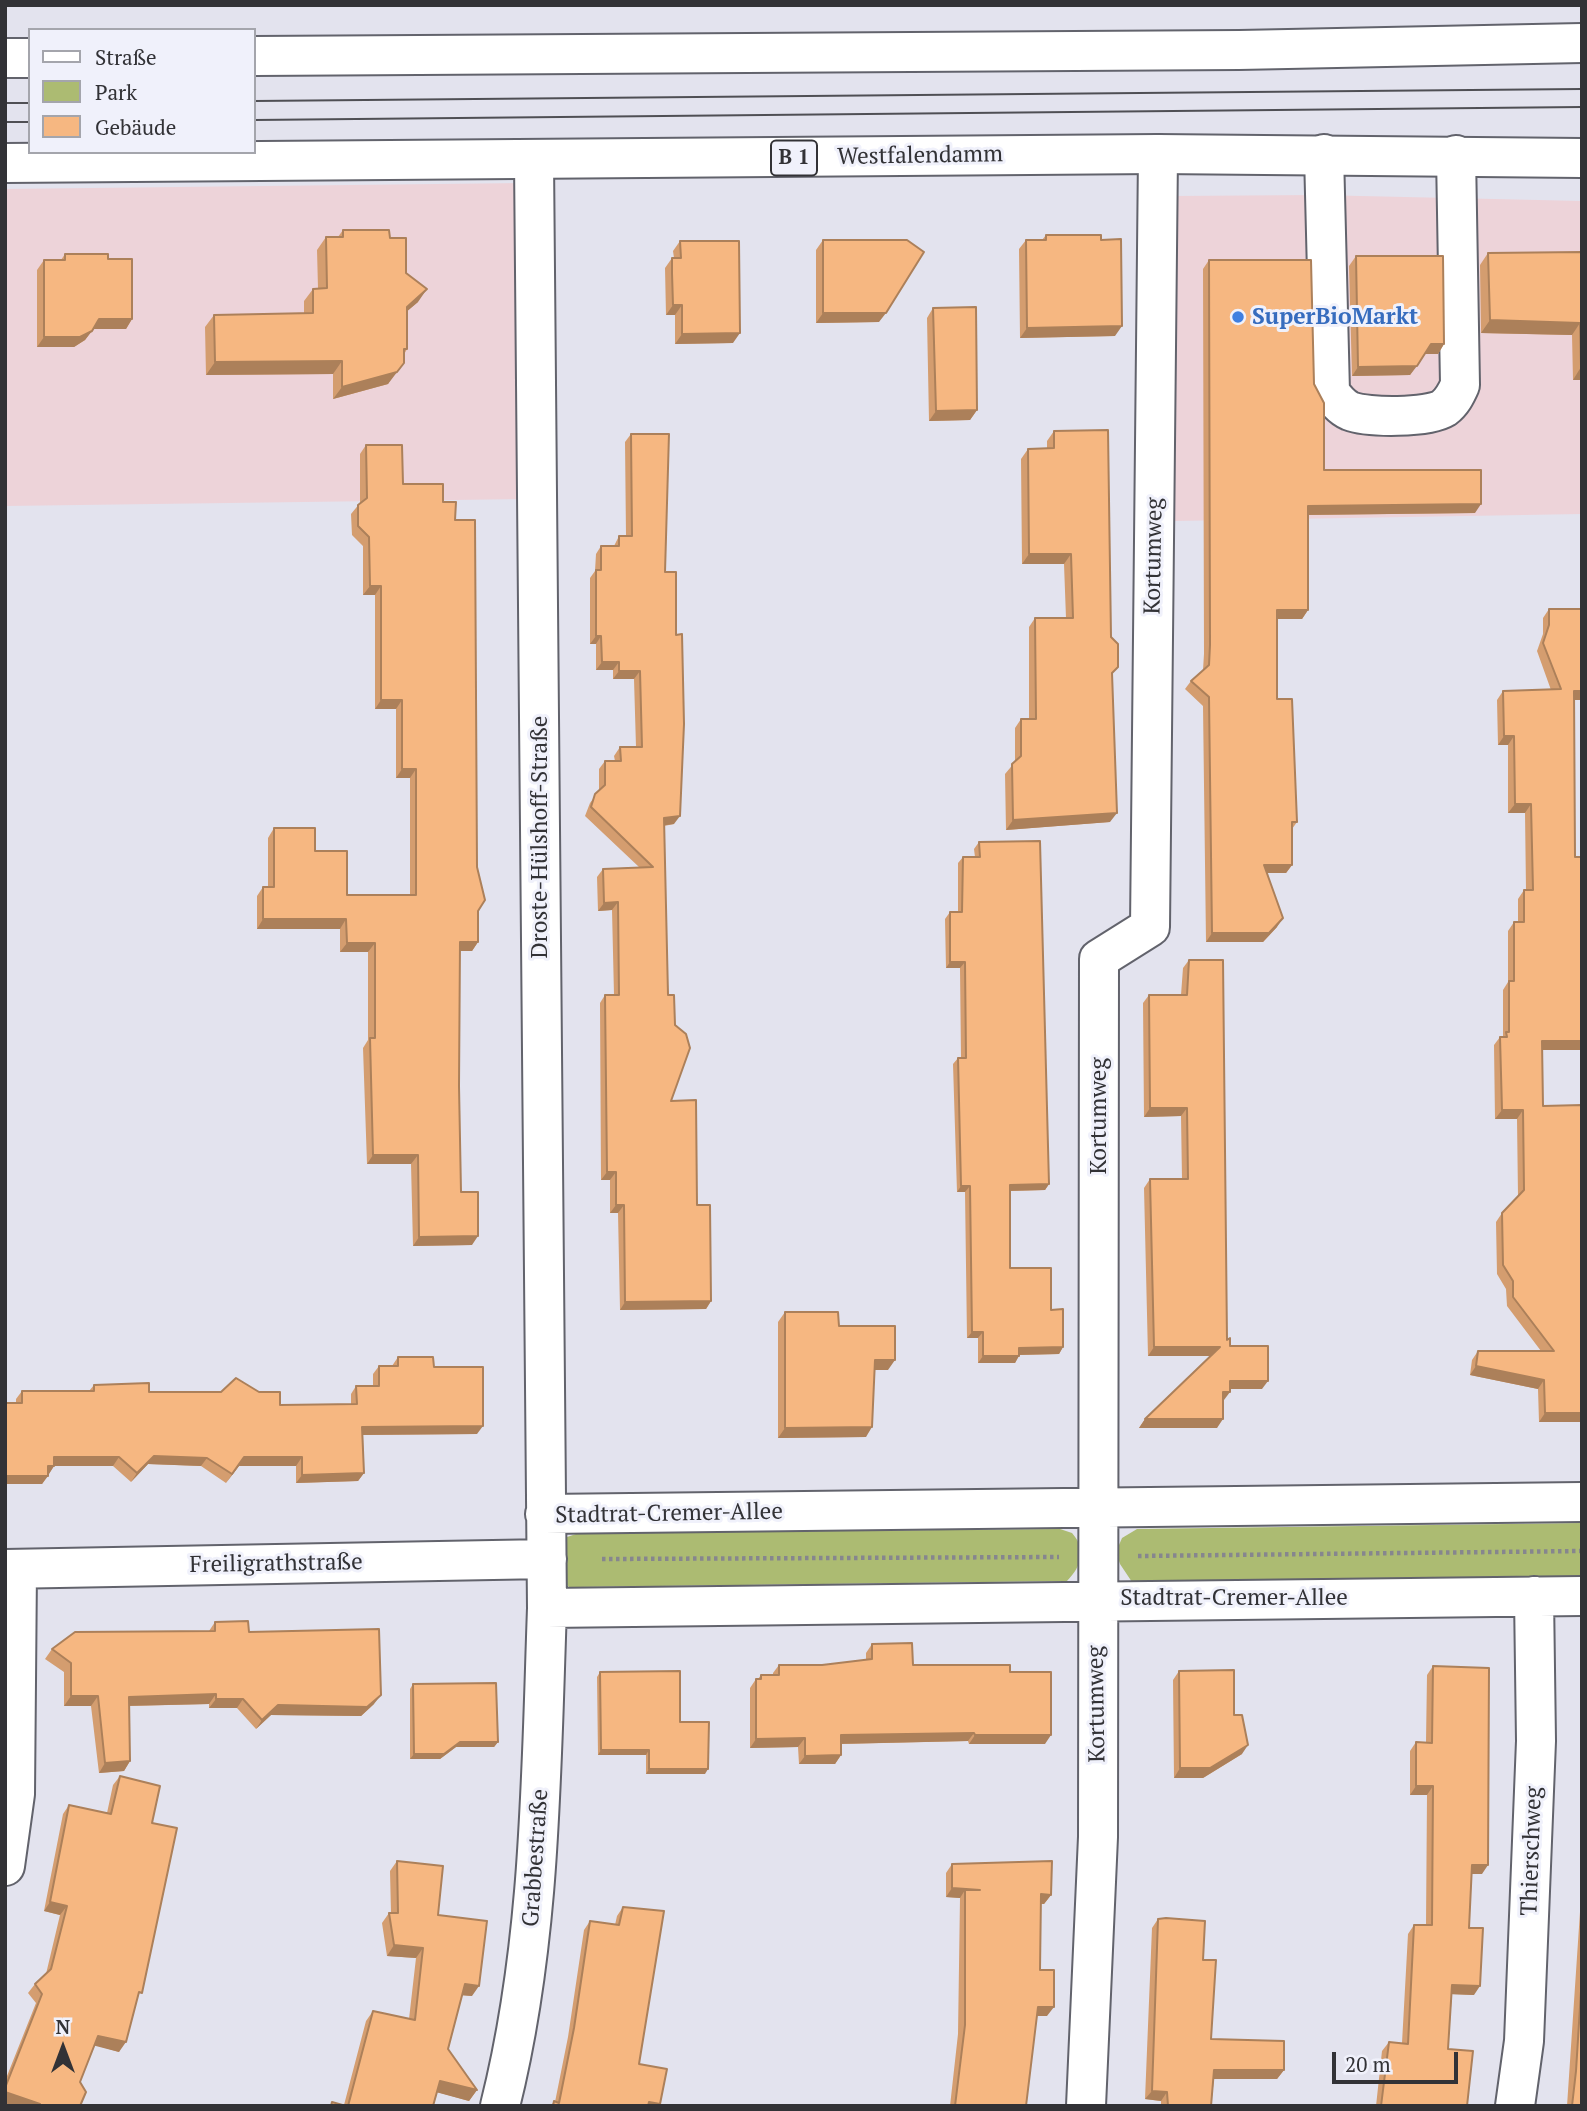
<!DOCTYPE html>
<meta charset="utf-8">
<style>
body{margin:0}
#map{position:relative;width:1587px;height:2111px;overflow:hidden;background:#e3e3ee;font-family:"PT Serif",serif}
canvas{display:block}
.frame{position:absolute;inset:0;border:7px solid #323236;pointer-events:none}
.legend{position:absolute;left:28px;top:28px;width:228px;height:126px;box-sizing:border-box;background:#f0f1fb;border:2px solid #a4a5ac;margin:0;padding:9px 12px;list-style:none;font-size:21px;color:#323236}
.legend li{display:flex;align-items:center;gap:14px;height:35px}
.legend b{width:35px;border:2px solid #a4a5ac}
.north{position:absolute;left:28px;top:2013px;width:70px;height:70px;-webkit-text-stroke:5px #f0f1fb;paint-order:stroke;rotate:0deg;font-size:19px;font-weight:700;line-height:28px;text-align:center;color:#323236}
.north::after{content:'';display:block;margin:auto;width:24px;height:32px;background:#323236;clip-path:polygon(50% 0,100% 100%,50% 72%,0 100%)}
.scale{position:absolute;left:1332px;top:2052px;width:126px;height:32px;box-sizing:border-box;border:4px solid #323236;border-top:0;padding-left:9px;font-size:21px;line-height:24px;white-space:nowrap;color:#323236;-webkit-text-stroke:5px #f0f1fb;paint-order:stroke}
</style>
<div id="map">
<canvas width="1587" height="2111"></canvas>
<div class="frame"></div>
<ul class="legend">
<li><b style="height:9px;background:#fff"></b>Straße</li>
<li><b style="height:19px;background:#acbb72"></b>Park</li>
<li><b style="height:19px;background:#f6b781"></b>Gebäude</li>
</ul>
<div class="north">N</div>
<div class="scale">20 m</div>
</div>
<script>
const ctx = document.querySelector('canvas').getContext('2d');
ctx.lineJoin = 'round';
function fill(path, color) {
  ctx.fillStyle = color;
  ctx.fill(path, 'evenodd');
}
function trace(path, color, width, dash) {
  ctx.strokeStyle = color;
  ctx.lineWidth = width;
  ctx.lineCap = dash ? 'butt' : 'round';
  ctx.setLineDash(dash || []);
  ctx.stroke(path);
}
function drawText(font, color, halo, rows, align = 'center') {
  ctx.font = font + ' "PT Serif",serif';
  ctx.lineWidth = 6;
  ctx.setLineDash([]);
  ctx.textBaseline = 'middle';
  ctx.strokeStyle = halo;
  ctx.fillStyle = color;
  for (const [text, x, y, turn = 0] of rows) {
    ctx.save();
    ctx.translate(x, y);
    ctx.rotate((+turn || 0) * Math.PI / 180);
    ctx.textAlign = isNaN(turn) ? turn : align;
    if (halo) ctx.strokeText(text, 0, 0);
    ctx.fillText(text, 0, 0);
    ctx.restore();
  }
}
fill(new Path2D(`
 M524 183 527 499 5 506V189Z
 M1317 195 1582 201V514L1173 521 1172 196Z`), '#edd3d9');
fill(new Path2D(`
 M1582 1523V1578L1132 1582 1120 1564 1116 1552 1122 1538 1137 1529Z
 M1060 1529 1072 1533C1087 1550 1081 1567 1067 1581L579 1587H569L559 1578 564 1538 579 1533Z`), '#acbb72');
const minor = new Path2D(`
 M254 56 1239 50 1582 43
 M5 58H30
 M1324 154 1330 392C1335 399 1341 407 1350 411 1368 418 1428 418 1444 408 1452 402 1456 394 1460 385L1456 155
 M545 1514 1582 1502
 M5 1569 547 1559
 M547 1608 1582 1596
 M5 1866 15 1794 17 1569
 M500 2106C541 1943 541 1775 547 1608L534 160
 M1086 2106 1098 1837 1099 959 1150 927 1158 154
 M1515 2106 1524 2041 1536 1741 1534 1596`);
const major = new Path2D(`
 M5 163 1158 154 1582 158`);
trace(minor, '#62636c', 42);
trace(major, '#62636c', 42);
trace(new Path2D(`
 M1138 1556 1582 1551
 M602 1559 1059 1557`), '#86868e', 4.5, [3.5, 3.5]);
trace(minor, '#fff', 38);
trace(major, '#fff', 38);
trace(new Path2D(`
 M254 101 1582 89
 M5 103H30
 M254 120 1582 107
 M5 122H30`), '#4f4f54', 2);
fill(new Path2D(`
 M343 230 390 238 406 273 418 302 407 311V349L388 384 333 399V374L206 375 205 327 214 315 304 313V301L313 289 318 288 317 250 326 237H338Z
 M1046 235 1101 240 1115 336 1020 338 1019 249 1026 240H1042Z
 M823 240 879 322 816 323V250Z
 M680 241 733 343 675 344V315H666L665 268 672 258H674L673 251Z
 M1582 252V380H1573L1572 335 1481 333 1480 265 1488 253Z
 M65 254 108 259 132 319 126 329H93L85 340 74 347H37V270L44 260H61Z
 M1356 256 1444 344 1438 354H1424L1410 375 1352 376 1349 266Z
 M1209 260 1314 384 1324 470 1475 513 1308 515V610L1302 619H1277V699L1297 822 1292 829V865L1286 873H1267L1277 927 1263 942H1206L1203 706 1185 689 1191 681 1203 670 1204 654 1203 269Z
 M933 308 977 410 970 420 929 421 927 318Z
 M1054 431 1111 637 1112 675 1110 822 1006 830 1005 774 1015 762V728L1021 719H1029V627L1035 618H1066L1064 564H1022L1021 459 1028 449H1047V441Z
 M631 434 665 572 674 824 664 826 671 1101 697 1205 711 1301 706 1309 620 1310 618 1213H610V1180H601L600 1003 605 995H614L612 910 598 911 597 877 603 869 639 867 585 816 590 803 599 791V769L605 761H615L614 756 620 747H636L634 679H613V670H596V644H590V578L595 571 596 554 601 546H614L619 536H626L625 442Z
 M366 445 403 484 443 502 455 520 477 867 478 911V942L472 951H460L459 1086 461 1192 472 1245 413 1246 411 1164H367L363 1048 368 1040V952H340V929H257V896L263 887H268V838L274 828 315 851 347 895H410V778H396V709H375V595H363V546L352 535 351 514 360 503V454Z
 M1549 609 1582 700H1574L1575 857 1582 1050H1542L1543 1106 1582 1422H1539L1538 1389 1470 1375 1472 1360 1478 1351H1541L1507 1306 1506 1289 1497 1274 1496 1222 1502 1213 1518 1196 1517 1119H1495L1494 1045 1500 1037H1503V990L1508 982V931L1514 922H1518V899L1524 890H1526L1525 813H1508V745H1498L1497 700 1503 691 1551 690 1537 651 1543 634V618Z
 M979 842 1049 1184 1045 1190 1010 1191V1268L1051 1310 1063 1347 1059 1354 1019 1355 1015 1363H978V1338H967L965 1192H957L953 1064 958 1058H961L960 968H946L945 919 950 912H958V863L963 857H975L974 849Z
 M1189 960 1227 1340 1230 1346 1262 1389H1230L1223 1400 1217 1428H1139L1145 1419 1211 1356H1148L1144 1188 1150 1179H1182L1181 1116 1144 1117 1143 1003 1149 995H1181L1183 968Z
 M785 1312 839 1326 888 1370H875L866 1437 778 1438V1322Z
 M398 1357 434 1367 477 1434 363 1435 364 1473 358 1481 296 1483V1466H239L226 1483 201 1466 148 1464 131 1482 113 1466H54L42 1484H5V1403H16V1399L22 1391H89L94 1385 149 1392 280 1405 351 1404V1394L356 1386H373V1374L379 1366H392Z
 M215 1622 249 1632 374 1704 361 1716 271 1715 256 1729 237 1708H209V1704L129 1706 130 1761 124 1771 99 1773 91 1706H64V1672L45 1659 52 1649 209 1631Z
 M872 1644 913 1665 1010 1672 1045 1744H969L968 1741 841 1744V1755L835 1764H799L798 1747 750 1748V1688L756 1679H758L761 1675H773V1673L779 1665H822L866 1660V1653Z
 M1433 1666 1482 1874H1472L1469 1928 1474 1995 1452 1994 1448 2049 1467 2106H1376L1382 2051 1389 2042 1402 2043 1408 1934 1414 1925H1426L1427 1795H1410V1751L1416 1742H1426L1427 1675Z
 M1179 1671 1234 1715 1242 1754 1203 1778H1174L1173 1680Z
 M600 1672 680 1722 705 1774H646V1755H598L597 1677Z
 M413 1684 498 1742 494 1747H456L440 1759H410V1689Z
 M120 1776 152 1823 137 2000 119 2052 95 2045 80 2082V2106H13L5 2103V2081L36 2003 28 1993 35 1984 46 1974 60 1915 44 1911 63 1814 69 1805 107 1813 113 1785Z
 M397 1861 438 1915 472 1996 462 1995 448 2049 477 2090 469 2101 437 2092 433 2106H331L344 2105 366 2021 373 2011 409 2019 416 1958 387 1956 382 1923 389 1913H391L390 1871Z
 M952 1864 1051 1895 1044 1904H1041L1040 1970 1047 2016H1037L1026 2106H950L958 2034 960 1898 946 1897V1873Z
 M623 1907 639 2064 660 2104 658 2106H551L554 2101 555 2102 568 2037 584 1930 590 1921 615 1925 617 1916Z
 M1582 1910V2106H1567L1580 1912Z
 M1158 1919 1203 1960 1211 2039 1284 2070 1277 2079H1214L1211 2106H1161V2101L1145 2099 1152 1928Z`), '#d49d6f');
fill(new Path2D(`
 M427 289 418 302 398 319 407 307Z
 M673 305H682L675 315H666Z
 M823 313H886L879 322 816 323Z
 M99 319H132L126 329H92Z
 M1490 320 1580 323 1572 335 1481 333Z
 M1122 326 1115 336 1020 338 1027 328Z
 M92 331 85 340 74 347H37L44 337Z
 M740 333 733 343 675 344 682 334Z
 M1431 344H1444L1438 354H1424Z
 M342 361 333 374 206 375 215 362Z
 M404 363 388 384 333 399 342 387Z
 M1417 366 1410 375 1352 376 1358 367Z
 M1581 367 1582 380H1573Z
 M977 410 970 420 929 421 936 411Z
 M1481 504 1475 513 1302 515 1308 506Z
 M1029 554H1071L1064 564H1022Z
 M370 586H381L375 595H363Z
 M1277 610H1308L1302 619H1271Z
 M596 636H601L596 644H590Z
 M602 662H619L613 670H596Z
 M619 671H640L634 679H613Z
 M1574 691H1582V700H1568Z
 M381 700H402L396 709H375Z
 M1504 736H1514L1508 745H1498Z
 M402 769H416L410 778H396Z
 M1515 804H1531L1525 813H1508Z
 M1117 813 1110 822 1006 830 1013 820Z
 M680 816 674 824 659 826 664 818Z
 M1264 865H1292L1286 873H1258Z
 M618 902 612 910 598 911 604 903Z
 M1283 918 1277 927 1263 942H1206L1212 933Z
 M263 919H346L340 929H257Z
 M460 942H478L472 951H454Z
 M347 943H375L368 952H340Z
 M950 962H965L960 968H946Z
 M1542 1041H1582V1050H1536Z
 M1150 1108H1187L1181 1116 1144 1117Z
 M1502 1110H1523L1517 1119H1495Z
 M373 1155H418L411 1164H367Z
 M607 1172H616L610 1180H601Z
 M1049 1184 1045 1190 1005 1191 1010 1185Z
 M961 1186H970L965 1192H957Z
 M616 1205H624L618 1213H610Z
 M478 1236 472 1245 413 1246 419 1237Z
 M711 1301 706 1309 620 1310 625 1302Z
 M972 1332H983L978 1338H967Z
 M1063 1347 1059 1354 1015 1355 1019 1348Z
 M1154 1347H1220L1214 1356H1148Z
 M983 1356H1019L1015 1363H978Z
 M875 1360H895L888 1370H868Z
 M1476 1366 1544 1380 1538 1389 1470 1375Z
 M1230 1381H1268L1262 1389H1224Z
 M1223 1392H1230L1224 1400Z
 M1545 1413H1582V1422H1539Z
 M1145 1419H1223L1217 1428H1139Z
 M483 1426 477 1434 357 1435 362 1427Z
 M872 1427 866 1437 778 1438 785 1428Z
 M154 1456 207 1458 201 1466 148 1464 131 1482 137 1473Z
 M54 1457H119L113 1466H49Z
 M244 1457H302L296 1466H239L226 1483Z
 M48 1466H54L49 1474Z
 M364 1473 358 1481 296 1483 302 1475Z
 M5 1476H48L42 1484H5Z
 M216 1694 209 1704 122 1706 129 1697Z
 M381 1695 374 1704 361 1716 271 1715 256 1729 262 1720 278 1705Z
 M71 1696H98L91 1706H64Z
 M216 1699H243L237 1708H209Z
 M974 1733 968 1741 835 1744 841 1735Z
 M975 1735H1051L1045 1744H969Z
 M805 1738 798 1747 750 1748 756 1739Z
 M460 1742H498L494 1747H456L440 1759H410L414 1754Z
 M1248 1745 1242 1754 1203 1778H1174L1180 1768Z
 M601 1750H649L646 1755H598Z
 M841 1755 835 1764H799L805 1756Z
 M130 1761 124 1771 99 1773 105 1763Z
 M649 1769H708L705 1774H646Z
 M1416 1786H1433L1427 1795H1410Z
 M1472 1865H1488L1482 1874H1466Z
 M952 1888 980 1890H965L960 1898 946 1897Z
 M1041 1894 1051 1895 1044 1904 1034 1903Z
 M50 1902 67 1906 60 1915 44 1911Z
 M394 1945 423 1948 416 1958 387 1956Z
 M465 1984 479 1986 472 1996 458 1995Z
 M1452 1985 1480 1986 1474 1995 1446 1994Z
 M1038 2007H1054L1047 2016H1032Z
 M98 2036 126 2042 119 2052 92 2045Z
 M1214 2070H1284L1277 2079H1208Z
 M440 2081 477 2090 469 2101 432 2091Z
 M1152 2091 1167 2092 1161 2101 1145 2099Z
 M5 2092 40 2104 39 2106H13L5 2103Z
 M649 2102 660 2104 658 2106H647Z`), '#ac805a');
const building = new Path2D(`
 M343 230H389L390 238H406V273L427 289 407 307V349H404V363L397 372 342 387V361L215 362 214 315 313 313V289L327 288 326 237H343Z
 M1046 235H1101V240L1121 239 1122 326 1027 328 1026 240H1046Z
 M823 240H907L924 252 886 313H823Z
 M680 241H739L740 333 682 334V305H673L672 273V258H681Z
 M1582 252V367H1581L1580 323 1490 320 1488 253Z
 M65 254H108V259H132V319H99L92 331 80 337H44V260H65Z
 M1356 256H1443L1444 344H1431L1417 366 1358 367Z
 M1209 260H1311L1314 384 1324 403V470H1481V504L1308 506V610H1277V699H1292L1297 822H1292V865H1264L1283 918 1269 933H1212L1209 697 1191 681 1209 665 1210 645Z
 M976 307 977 410 936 411 933 308Z
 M1108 430 1111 637 1118 644V667L1112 673 1117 813 1013 820 1012 764 1021 756V719H1036L1035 618H1073L1071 554H1029L1028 449 1054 448V431Z
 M631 434H669L665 572H676V635L682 634 684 724 680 816 664 818 668 995H674L675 1025 686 1034 690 1048 671 1101 696 1100 697 1205H710L711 1301 625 1302 624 1205H616V1172H607L605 995H619L618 902 604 903 603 869 653 867 591 807 595 794 605 785V761H621L620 747H642L640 671H619V662H602L601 636H596V570H601V546H619V536H632Z
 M366 445H402L403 484H443V502H456L455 520H475L477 867 485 900 478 911V942H460L459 1086 461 1192H478V1236L419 1237 418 1155H373L370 1038H375V943H347L346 919H263V887H274V828H315V851H347V895H416V769H402V700H381V586H370L369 537 358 526V505L367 498Z
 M1549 609H1582V691H1574L1575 857H1582V1041H1542L1543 1106 1582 1105V1413H1545L1544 1380 1476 1366 1478 1351H1554L1513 1297V1281L1503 1265 1502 1213 1524 1190 1523 1110H1502L1500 1037H1507L1506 1032H1509V981H1514V922H1524V890H1533L1531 804H1515L1514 736H1504L1503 691 1561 689 1543 643 1549 625Z
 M1040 841 1049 1184 1010 1185V1268H1051V1310L1063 1309V1347L1019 1348V1356H983V1332H972L970 1186H961L958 1058H966L965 962H950V912H962L963 857H980L979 842Z
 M1189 960H1223L1227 1340 1230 1338V1346H1268V1381H1230V1392H1223V1419H1145L1220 1347H1154L1150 1179H1188L1187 1108H1150L1149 995H1187Z
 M785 1312H838L839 1326H895V1360H875L872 1427 785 1428Z
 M398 1357H433L434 1367H483V1426L362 1427 364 1473 302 1475V1457H244L232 1474 207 1458 154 1456 137 1473 119 1457H54V1466H48V1476H5V1403H22V1391H94V1385L149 1383V1392H221L236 1378 259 1392H280V1405L357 1404 356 1386H379V1366H398Z
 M248 1621 249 1632 379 1629 381 1695 367 1707 278 1705 262 1720 243 1699H216V1694L129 1697 130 1761 105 1763 98 1696H71V1663L52 1649 75 1632 215 1631V1622Z
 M912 1643 913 1665H1010V1672H1051V1735H975L974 1733 841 1735V1755L805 1756V1738L756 1739V1679H761V1675H779V1665H822L872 1659V1644Z
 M1433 1666 1489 1668 1488 1865H1472L1469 1928H1483L1480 1986 1452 1985 1448 2049 1473 2051 1467 2106H1381L1389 2042 1408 2044 1414 1925H1432L1433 1786H1416V1742L1432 1743Z
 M1234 1670V1715H1242L1248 1745 1210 1768H1180L1179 1671Z
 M680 1671V1722H709L708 1769H649V1750H601L600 1672Z
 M496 1683 498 1742H460L444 1754H414L413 1684Z
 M120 1776 160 1786 152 1823 177 1828 142 1993 139 1992 126 2042 98 2036 80 2082 86 2092 80 2106H39L40 2104 5 2092V2088L42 1994 35 1984 51 1969 67 1906 50 1902 69 1805 111 1814Z
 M397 1861 443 1866 438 1915 487 1921 479 1986 465 1984 448 2049 477 2090 440 2081 433 2106H348L373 2011 415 2020 423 1948 394 1945 389 1913H398Z
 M1052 1861 1051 1895 1041 1894 1040 1970H1054V2007H1038L1026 2106H955L965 2025V1890H980L952 1888V1864Z
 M623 1907 664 1911 639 2064 667 2069 660 2104 649 2102 648 2106H553L554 2101 559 2103 574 2028 590 1921 619 1925Z
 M1166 1918 1205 1921 1203 1960H1216L1211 2039 1284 2041V2070H1214L1211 2106H1168L1167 2092 1152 2091 1158 1919Z
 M1582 1975V2106H1572L1576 2071Z
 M332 2102 346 2106H331Z`);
fill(building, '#f6b781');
trace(building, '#ac805a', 2);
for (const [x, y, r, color] of [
 [1238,317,7,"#3f7fe0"]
]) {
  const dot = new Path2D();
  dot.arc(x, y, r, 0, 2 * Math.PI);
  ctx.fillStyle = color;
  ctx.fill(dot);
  trace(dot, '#f0f1fb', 2.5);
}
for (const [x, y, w] of [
 [794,158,46]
]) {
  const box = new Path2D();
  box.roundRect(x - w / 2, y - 17.5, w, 35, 5);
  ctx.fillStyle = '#f0f1fb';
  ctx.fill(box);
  trace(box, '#323236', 2);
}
drawText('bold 21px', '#323236', null, [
 ["B 1",794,158]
]);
drawText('23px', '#323236', '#f0f1fb', [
 ["Westfalendamm",920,156,-1],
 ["Kortumweg",1154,556,-89],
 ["Droste-Hülshoff-Straße",540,837,-90],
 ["Kortumweg",1099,1116,-90],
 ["Stadtrat-Cremer-Allee",669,1514,-1],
 ["Freiligrathstraße",276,1564,-1],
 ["Stadtrat-Cremer-Allee",1234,1598],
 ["Kortumweg",1097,1704,-91],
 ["Thierschweg",1532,1851,-88],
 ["Grabbestraße",536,1858,-86]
]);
drawText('bold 23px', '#366cbe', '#f0f1fb', [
 ["SuperBioMarkt",1252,317]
], 'left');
</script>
